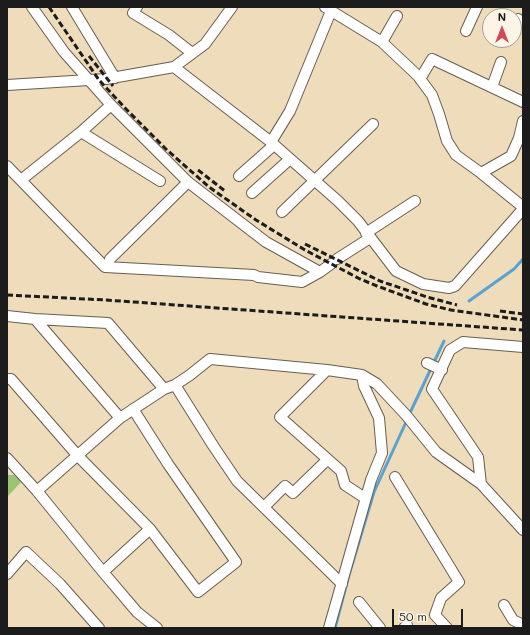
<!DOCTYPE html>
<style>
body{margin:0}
#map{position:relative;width:530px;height:635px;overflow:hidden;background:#efdcba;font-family:Mali,sans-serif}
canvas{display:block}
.frame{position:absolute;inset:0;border:8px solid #1c1c1c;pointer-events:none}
.north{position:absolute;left:482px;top:8px;width:40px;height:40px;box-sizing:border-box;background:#fcf5e5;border:1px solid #a29e95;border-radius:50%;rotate:0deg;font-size:11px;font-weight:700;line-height:16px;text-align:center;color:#1c1c1c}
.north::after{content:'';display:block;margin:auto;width:14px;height:18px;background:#d1495b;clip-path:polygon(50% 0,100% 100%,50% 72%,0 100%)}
.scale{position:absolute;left:392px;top:609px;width:71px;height:18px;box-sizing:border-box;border:2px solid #1c1c1c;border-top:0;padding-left:5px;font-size:12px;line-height:14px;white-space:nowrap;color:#1c1c1c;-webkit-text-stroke:3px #fcf5e5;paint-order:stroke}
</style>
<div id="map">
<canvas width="530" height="635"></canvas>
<div class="frame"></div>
<div class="north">N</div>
<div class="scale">50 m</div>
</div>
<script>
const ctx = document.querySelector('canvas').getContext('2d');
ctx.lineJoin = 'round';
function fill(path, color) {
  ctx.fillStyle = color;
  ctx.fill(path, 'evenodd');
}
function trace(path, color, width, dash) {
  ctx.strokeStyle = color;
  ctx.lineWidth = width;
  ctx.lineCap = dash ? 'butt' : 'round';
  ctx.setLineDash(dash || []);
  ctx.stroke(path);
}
fill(new Path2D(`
 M7 475H14L22 481 7 497Z`), '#99c573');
trace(new Path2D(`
 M469 301 514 269 523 259
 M409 415 444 341
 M335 628 349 575 374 492 407 420`), '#5aa2d0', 3);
const minor = new Path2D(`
 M32 7 64 52 111 105 188 182 266 242 320 272
 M72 7 115 78
 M137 7 133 13 169 35 192 53
 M325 7 382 42 418 76 432 95 439 114 447 141 456 155 481 173 523 207
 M518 19 523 22
 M466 31 477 7
 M382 42 397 16
 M174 67 271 142 338 201 358 221 396 271 423 284 449 288 455 286 523 209
 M420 79 432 59 523 102
 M7 85 106 79 174 67 205 44 232 7
 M492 87 501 62
 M81 132 160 181
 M271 142 290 111 331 11
 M7 166 105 267 254 275 258 277 302 282 320 272 331 264
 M481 173 511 156 519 138 523 121
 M239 176 274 145
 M21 180 81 132 111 105
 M252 193 290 159
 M282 212 373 124
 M366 233 415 201
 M110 259 188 182
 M337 259 370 238
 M7 316 35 319 108 323 164 389
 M35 319 120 418
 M427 363 442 370
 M327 370 280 417 341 471 345 485 365 498
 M362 375 377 384 406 415 436 452 481 484 523 530
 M7 379H11L78 456 150 529 198 592 236 562 168 464 133 409
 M175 385 214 447 237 481 342 584
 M7 458 37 491 120 418 164 389 175 385 190 375 210 359 327 370 362 375 364 386 379 418 382 453 371 480 329 628
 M395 477 459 582 441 598 435 615 447 628
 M481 484 478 457 432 389 450 350 463 342 523 347
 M37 491 103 572 137 612 157 628
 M264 507 285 486 293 493 327 460
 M103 572 150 529
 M7 574 26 552 60 584 99 628
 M359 602 380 628
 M504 605 513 620 523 625
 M404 628 407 625`);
trace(minor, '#665f53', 12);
trace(minor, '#fff', 10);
trace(new Path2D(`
 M49 7 99 80 126 109 167 150 209 187 256 220 305 250 360 279 377 286 426 304 451 310 523 320
 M89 56 113 86
 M198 170 225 191
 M305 244 380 281 427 297 457 305
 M7 295 106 300 523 330
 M500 311 523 314`), '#1c1c1c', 3, [6, 3]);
</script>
